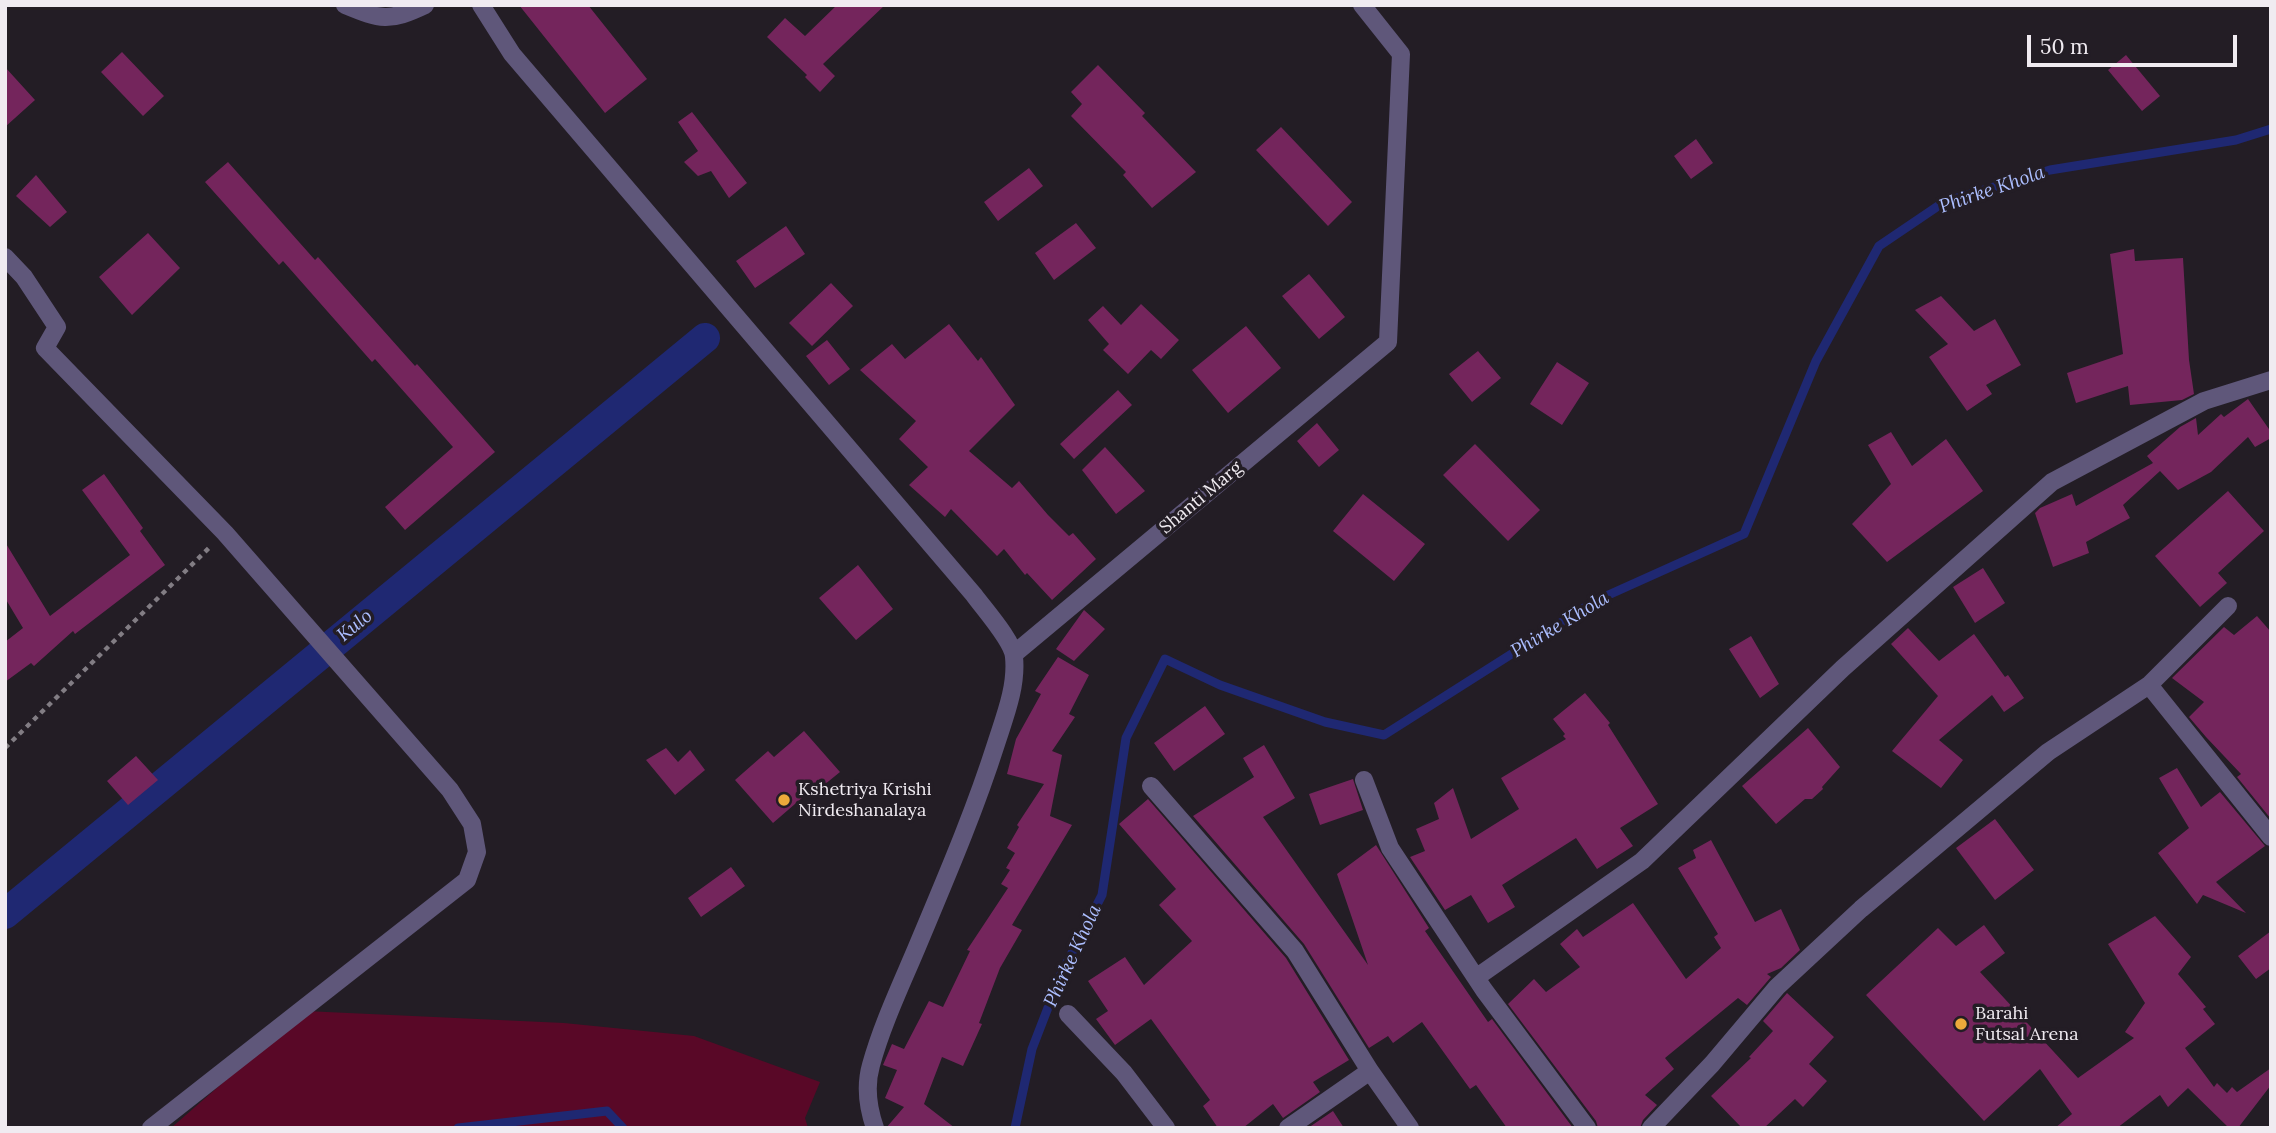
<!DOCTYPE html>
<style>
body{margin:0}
#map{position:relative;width:2276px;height:1133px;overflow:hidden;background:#231d25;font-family:Lora,serif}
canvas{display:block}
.frame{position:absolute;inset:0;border:7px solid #f0ebf1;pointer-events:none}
.scale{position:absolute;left:2027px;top:35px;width:210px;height:32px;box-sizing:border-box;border:4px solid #f0ebf1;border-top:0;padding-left:9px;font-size:21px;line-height:24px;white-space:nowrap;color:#f0ebf1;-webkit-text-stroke:5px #231d25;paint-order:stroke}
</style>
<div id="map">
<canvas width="2276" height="1133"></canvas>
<div class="frame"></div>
<div class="scale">50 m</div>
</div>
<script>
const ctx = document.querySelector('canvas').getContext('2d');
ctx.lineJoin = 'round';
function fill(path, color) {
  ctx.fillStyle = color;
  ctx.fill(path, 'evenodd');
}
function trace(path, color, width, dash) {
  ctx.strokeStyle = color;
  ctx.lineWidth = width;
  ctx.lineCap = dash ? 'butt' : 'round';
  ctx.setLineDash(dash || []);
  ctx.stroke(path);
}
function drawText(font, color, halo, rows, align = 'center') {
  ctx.font = font + ' Lora,serif';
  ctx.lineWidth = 7;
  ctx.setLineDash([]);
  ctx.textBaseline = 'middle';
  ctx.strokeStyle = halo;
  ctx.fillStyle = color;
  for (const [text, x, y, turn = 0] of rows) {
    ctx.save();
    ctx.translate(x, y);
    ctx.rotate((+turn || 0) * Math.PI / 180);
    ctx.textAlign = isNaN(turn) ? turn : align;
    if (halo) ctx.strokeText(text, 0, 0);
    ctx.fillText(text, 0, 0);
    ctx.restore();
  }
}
fill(new Path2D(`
 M305 1011 564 1023 694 1036 820 1082 805 1118 808 1128H171Z`), '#590827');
trace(new Path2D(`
 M458 1128 607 1111 623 1128
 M1015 1128 1032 1049 1061 974 1102 895 1126 738 1165 659 1220 685 1325 722 1384 735 1595 601 1744 534 1816 361 1879 246 1944 202 2050 170 2236 140 2271 129`), '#1f2872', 9);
trace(new Path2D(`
 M5 914 705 338`), '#1f2872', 30);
fill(new Path2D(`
 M519 5H588L647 79 605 113Z
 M837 5H885L823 64 835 76 820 92 805 77 807 75 767 37 785 18 805 36Z
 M122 52 164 96 143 116 101 72Z
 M2126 55 2160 96 2142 111 2108 70Z
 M1098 65 1145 113 1142 116 1196 172 1152 208 1123 175 1126 172 1071 116 1082 104 1071 92Z
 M5 67 35 100 5 127Z
 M692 112 747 183 729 198 711 171 698 176 684 162 698 151 678 122Z
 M1281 127 1352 202 1328 226 1256 150Z
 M1696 139 1713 163 1691 179 1674 156Z
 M228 162 315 260 318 257 415 366 417 364 495 452 405 530 385 507 453 447 375 359 372 362 283 261 279 265 205 182Z
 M1029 168 1043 186 998 221 984 202Z
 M36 175 67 212 50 227 16 196Z
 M1076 223 1096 248 1054 280 1035 253Z
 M786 226 805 254 755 288 736 261Z
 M148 233 180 268 132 315 99 277Z
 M2134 249 2135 261 2183 258 2189 360 2194 394 2182 400 2130 405 2128 386 2076 403 2067 373 2123 354 2110 254Z
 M1309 274 1345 317 1319 339 1282 296Z
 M831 283 853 306 812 346 789 323Z
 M1941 296 1974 331 1995 319 2021 365 1986 385 1992 394 1967 411 1929 357 1948 344 1915 310Z
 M1141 304 1179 340 1161 359 1151 350 1128 374 1103 350 1109 344 1088 320 1103 306 1121 325Z
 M949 324 978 361 981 357 1015 405 969 451 1012 488 1019 481 1048 515 1069 536 1073 533 1096 559 1052 600 1027 573 1025 575 1004 549 997 556 951 509 945 517 909 485 928 467 899 439 916 421 860 370 892 344 905 359Z
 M1246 326 1281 368 1228 413 1192 370Z
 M827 340 850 369 829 385 806 356Z
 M1478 351 1501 378 1472 402 1449 374Z
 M1557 362 1589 383 1562 425 1530 404Z
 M1118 390 1132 405 1074 459 1060 444Z
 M2248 399 2271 432V438L2255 447 2248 437 2211 472 2178 490 2160 471 2123 505 2130 518 2086 542 2089 553 2053 567 2035 513 2040 508 2072 494 2076 506 2153 463 2147 456 2180 427 2196 418 2198 435 2221 414 2224 417Z
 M1317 423 1339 450 1319 467 1297 441Z
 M1891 432 1912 466 1946 439 1983 491 1887 562 1852 524 1891 484 1868 445Z
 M1475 444 1540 510 1508 541 1443 475Z
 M1105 447 1145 491 1116 514 1082 470Z
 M104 474 143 528 140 531 165 565 75 634 73 631 34 666 31 663 5 682V642L23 628 5 598V542L50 616 130 555 82 490Z
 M2228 491 2264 531 2218 573 2227 583 2200 607 2155 556Z
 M1363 494 1425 544 1394 581 1333 531Z
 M858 565 893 609 856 640 819 598Z
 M1983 568 2005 603 1975 623 1953 587Z
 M1084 610 1105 629 1074 661 1056 649Z
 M2257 616 2271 632V819L2237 777 2241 774 2206 737 2189 717 2204 702 2172 678 2224 627 2234 635Z
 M1908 628 1939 661 1974 634 2005 677 2008 675 2024 698 2004 712 1992 695 1939 740 1963 760 1941 788 1892 751 1938 696 1891 644Z
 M1751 636 1779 684 1760 698 1729 649Z
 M1058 657 1089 675 1069 714 1075 717 1052 751 1062 755 1050 816 1072 825 1012 925 1022 930 1000 968 979 1023 982 1024 963 1066 942 1057 924 1104 955 1128H886L904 1107 885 1098 897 1070 883 1065 892 1044 904 1049 929 1001 943 1007 970 951 967 950 1008 888 1001 884 1010 870 1006 868 1015 853 1007 848 1019 827 1017 825 1044 784 1007 774 1016 739 1041 694 1035 691Z
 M1585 693 1610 723 1608 725 1658 804 1620 828 1633 846 1597 869 1576 838 1502 885 1515 907 1488 923 1471 895 1445 910 1410 857 1425 851 1416 829 1439 819 1434 803 1453 788 1471 839 1519 809 1501 778 1566 739 1563 736 1565 734 1553 719Z
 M1205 706 1225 734 1174 771 1154 743Z
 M1808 728 1840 767 1822 787 1823 789 1812 799H1805L1776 824 1742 786Z
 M804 731 840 772 813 794 810 791 773 823 735 780 768 751 774 757Z
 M1264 745 1295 798 1263 817 1368 965 1337 874 1376 845 1429 928 1425 931 1488 1022 1492 1019 1573 1128H1507L1476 1085 1470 1089 1422 1022 1393 1043 1388 1036 1369 1048 1304 944 1193 816 1254 777 1243 758Z
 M666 748 678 762 690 750 705 770 675 795 646 760Z
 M136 756 158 780 128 805 107 781Z
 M2177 768 2201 807 2220 792 2265 846 2216 882 2246 913 2203 895 2197 904 2158 853 2189 828 2159 778Z
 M1353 779 1363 810 1320 825 1309 794Z
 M1148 799 1286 958 1349 1060 1313 1082 1320 1092 1283 1118 1273 1104 1243 1128H1218L1203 1106 1210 1100 1151 1019 1115 1045 1096 1019 1108 1011 1088 981 1125 957 1144 985 1192 941 1159 905 1176 889 1119 824Z
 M1995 819 2034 870 1995 900 1956 848Z
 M1711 840 1755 922 1781 909 1800 950 1781 968 1767 974 1771 977 1747 1005 1738 998 1665 1058 1674 1069 1645 1095 1657 1105 1643 1120 1640 1128H1598L1596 1121 1508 1004 1534 979 1546 992 1580 967 1560 944 1577 929 1583 937 1633 903 1686 979 1721 948 1714 937 1718 934 1678 868 1696 858 1693 850Z
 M731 867 745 886 701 917 688 898Z
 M2155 916 2191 957 2178 974 2206 1007 2203 1009 2215 1024 2185 1048 2214 1087 2217 1083 2227 1093 2232 1087 2237 1092 2271 1068V1085L2238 1128H2229L2188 1088 2168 1107 2160 1095 2117 1128H2055L2072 1114 2040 1069 1984 1121 1866 995 1938 928 1956 946 1984 925 2005 953 1980 972 2078 1078 2134 1038 2125 1032 2145 1003 2108 944Z
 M2271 931V968L2256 979 2238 956Z
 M1787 993 1834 1037 1809 1064 1827 1081 1803 1107 1795 1099 1764 1128H1742L1711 1096 1751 1058 1749 1057 1773 1031 1763 1021Z
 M1333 1111 1344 1128H1308Z`), '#74255c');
trace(new Path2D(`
 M5 748 209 548`), '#827d84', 4.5, [5, 5]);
trace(new Path2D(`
 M345 5C381 20 389 22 425 5
 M481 5 512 54 974 595C984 609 1013 641 1014 657 1017 686 1005 716 996 744 974 813 945 880 917 947 901 985 882 1025 871 1065 865 1086 868 1108 875 1128
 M5 257 24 277 57 327 45 348 225 533 450 790 472 824 477 852 467 880 151 1128
 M1014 654 1388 342 1401 54 1362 5
 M2149 685 2271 837
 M1364 780 1390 848 1484 990 1587 1128
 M1151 786 1295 951 1370 1071 1410 1128
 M1477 977 1642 861 1843 668 2052 482 2204 401 2271 380
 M1068 1014 1124 1073 1166 1128
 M1288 1128 1370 1071
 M1651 1128 1712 1064 1777 987 1861 909 2048 752 2149 685 2228 606`), '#5f577a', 18);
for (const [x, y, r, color] of [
 [784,800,7,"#eca93b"],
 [1961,1024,7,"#eca93b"]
]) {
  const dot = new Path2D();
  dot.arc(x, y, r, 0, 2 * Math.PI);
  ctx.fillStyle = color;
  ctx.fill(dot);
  trace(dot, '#231d25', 2.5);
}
drawText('18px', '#f0ebf1', '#231d25', [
 ["Shanti Marg",1201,498,-40]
]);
drawText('18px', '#f0ebf1', '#231d25', [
 ["Kshetriya Krishi",798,790],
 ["Nirdeshanalaya",798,811],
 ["Barahi",1975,1014],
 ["Futsal Arena",1975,1035]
], 'left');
drawText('italic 19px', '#acbeff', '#231d25', [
 ["Phirke Khola",1992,190,-19],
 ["Phirke Khola",1560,625,-31],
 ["Kulo",355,626,-39],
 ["Phirke Khola",1073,956,-65]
]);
</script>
